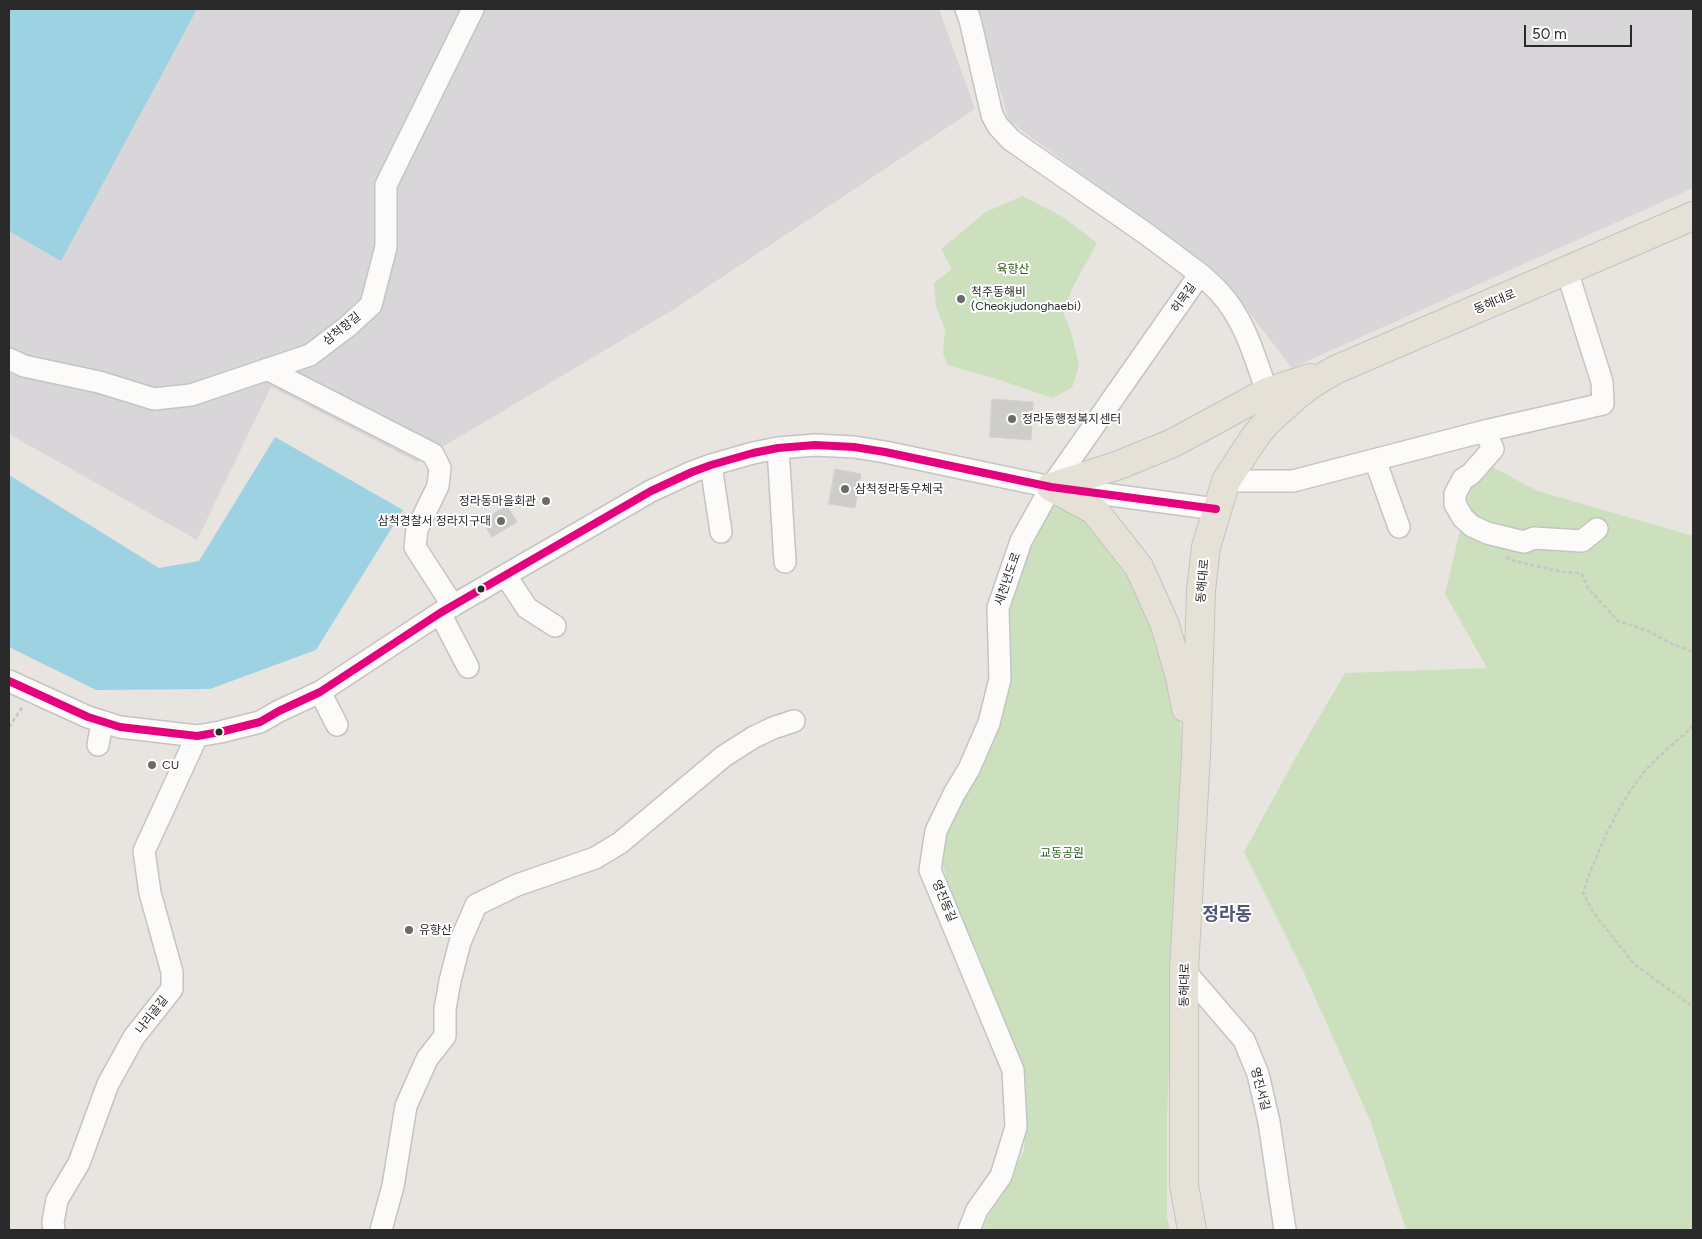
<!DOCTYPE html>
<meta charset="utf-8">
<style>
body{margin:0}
#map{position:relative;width:1702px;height:1239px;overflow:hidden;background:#e8e5e1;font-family:Figtree,sans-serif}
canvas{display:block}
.frame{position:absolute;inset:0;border:10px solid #2a2a2a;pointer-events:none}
.scale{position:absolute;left:1524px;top:25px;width:108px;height:22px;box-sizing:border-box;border:2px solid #2a2a2a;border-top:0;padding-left:6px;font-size:15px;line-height:18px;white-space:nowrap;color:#2a2a2a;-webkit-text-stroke:4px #fff;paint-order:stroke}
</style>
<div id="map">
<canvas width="1702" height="1239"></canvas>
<div class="frame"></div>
<div class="scale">50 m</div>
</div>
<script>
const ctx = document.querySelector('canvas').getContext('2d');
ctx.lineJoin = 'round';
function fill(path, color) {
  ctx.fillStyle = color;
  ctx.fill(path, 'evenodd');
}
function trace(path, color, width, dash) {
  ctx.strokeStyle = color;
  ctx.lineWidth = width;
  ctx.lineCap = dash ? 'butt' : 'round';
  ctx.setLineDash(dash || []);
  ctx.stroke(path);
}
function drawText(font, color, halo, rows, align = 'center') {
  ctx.font = font + ' Figtree,"Noto Sans KR",sans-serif';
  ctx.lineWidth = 4;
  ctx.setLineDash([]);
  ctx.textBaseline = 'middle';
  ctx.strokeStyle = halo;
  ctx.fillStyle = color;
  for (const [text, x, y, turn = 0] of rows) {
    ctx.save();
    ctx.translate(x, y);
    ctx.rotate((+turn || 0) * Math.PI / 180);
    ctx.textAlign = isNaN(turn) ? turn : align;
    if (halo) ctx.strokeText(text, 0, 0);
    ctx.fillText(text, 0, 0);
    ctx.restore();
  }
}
fill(new Path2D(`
 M192 9H939L975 109 671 311 417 462 271 387 197 540 9 434V216Z
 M977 9H1693V188L1292 368 1235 294 1194 257 1009 121Z`), '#d8d6d8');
fill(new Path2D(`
 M1022 196 1063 217 1097 243 1073 287 1063 312 1071 332 1079 365 1072 388 1052 398 994 378 948 365 943 353 945 329 936 307 934 283 952 269 941 249 986 212Z
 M1477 459 1538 491 1693 536V1230H1406L1370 1120 1304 973 1244 852 1301 748 1345 673 1487 668 1445 594Z
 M1048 505 1074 508 1122 559 1160 631 1185 748 1175 899 1167 1119V1217L1170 1230H983L986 1221 1024 1151 1026 1115 1010 1037 951 897 943 864 948 820 1003 719 1010 675 1007 609Z`), '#cce0bd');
fill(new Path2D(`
 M9 9H197L61 261 9 231Z
 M275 437 403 510 316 650 210 689 96 690 9 647V475L159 568 199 561Z`), '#9cd2e2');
const building = new Path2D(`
 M992 399 1033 402 1031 440 990 437Z
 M835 469 861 474 855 508 829 504Z
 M507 506 517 522 492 537 482 521Z`);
fill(building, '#cfcdca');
trace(building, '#d3d1cd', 1);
const minor = new Path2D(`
 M966 9 970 20 992 115 998 126 1011 140 1145 233 1200 274 1051 487 1021 541 998 608 1000 679 989 723 969 769 954 794 936 831 930 870 1013 1070 1016 1127 1001 1176 977 1210 969 1230
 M1200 274C1207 280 1214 286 1220 293 1245 320 1255 358 1267 392
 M9 359 24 366 99 382 154 399 191 395 310 355 347 327 371 305 386 247V185L473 9
 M267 369 433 454 440 468 438 486 417 529 415 547 453 606
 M1485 431 1493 449 1471 474 1463 479 1455 494V504L1463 518 1472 526 1487 533 1524 542 1534 538 1582 541 1597 529
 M778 448 785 562
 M1375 460 1399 527
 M711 465 721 532
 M1226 481H1293L1485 431 1603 404 1602 382 1567 271
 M506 576 527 608 555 626
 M440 613 468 667
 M9 681 88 717 120 727 197 736 220 732 260 722 279 711 320 692 440 613 651 491 692 472 711 465 753 453 778 448 815 445 854 447 885 452 1051 487 1216 509
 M320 692 337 725
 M98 745 102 722
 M1184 970 1244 1040 1258 1074 1269 1122 1285 1230
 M54 1230 53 1222 57 1200 79 1163 108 1084 134 1037 172 989V972L150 893 144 851 197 736
 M381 1230 393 1186 406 1106 427 1059 445 1036V1009L450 981 460 942 476 905 517 885 595 858 620 843 724 756 754 737 773 728 794 721`);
const major = new Path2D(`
 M1051 487 1094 510 1139 567 1165 625 1180 677 1186 708
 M1051 487 1119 465 1173 443 1267 392 1310 378
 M1192 1230 1184 1185V970L1196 755 1201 590 1206 547 1226 481 1254 438 1267 422 1297 395 1313 383 1335 370 1693 216`);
trace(minor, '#c4c4c3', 24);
trace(major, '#c4c3c2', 30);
trace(new Path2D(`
 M1506 557 1510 560 1562 572 1581 573 1588 588 1618 621 1646 630 1672 644 1693 652
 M1693 726C1677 741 1654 759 1641 776 1617 806 1595 856 1583 893L1593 912 1634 964 1693 1007
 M9 727 23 706`), '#c6c6c5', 2.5, [4, 2.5]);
trace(minor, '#fcfbfa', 21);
trace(major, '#e5e1d6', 28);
trace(new Path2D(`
 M9 681 88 717 120 727 197 736 220 732 260 722 279 711 320 692 440 613 651 491 692 472 711 465 753 453 778 448 815 445 854 447 885 452 1051 487 1216 509`), '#e5007d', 8);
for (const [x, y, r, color] of [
 [961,299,5,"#6c6b6a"],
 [1012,419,5,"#6c6b6a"],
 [845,489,5,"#6c6b6a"],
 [546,501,5,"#6c6b6a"],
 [501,521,5,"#6c6b6a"],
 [481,589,4.5,"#2a2a2a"],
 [219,732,4.5,"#2a2a2a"],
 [152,765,5,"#6c6b6a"],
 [409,930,5,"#6c6b6a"]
]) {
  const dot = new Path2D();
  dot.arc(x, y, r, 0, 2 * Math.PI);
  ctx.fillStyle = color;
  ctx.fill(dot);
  trace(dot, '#fff', 2);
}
drawText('12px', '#306121', '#fff', [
 ["육향산",1013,269],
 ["교동공원",1062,853]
]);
drawText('12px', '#2a2a2a', '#fff', [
 ["척주동해비",971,292],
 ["(Cheokjudonghaebi)",971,306],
 ["정라동행정복지센터",1022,419],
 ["삼척정라동우체국",855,489],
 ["정라동마을회관",536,501,"right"],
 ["삼척경찰서 정라지구대",491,521,"right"],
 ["CU",162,765],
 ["유향산",419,930]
], 'left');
drawText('12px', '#2a2a2a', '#fff', [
 ["허목길",1184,298,-55],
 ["동해대로",1495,302,-23],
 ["삼척항길",342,329,-39],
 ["새천년도로",1008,579,-71],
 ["동해대로",1203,581,-85],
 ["영진동길",944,901,67],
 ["동해대로",1185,985,-89],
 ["나리골길",152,1015,-52],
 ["영진서길",1260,1089,75]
]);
drawText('bold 18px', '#4f5777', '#fff', [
 ["정라동",1227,915]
]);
</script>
